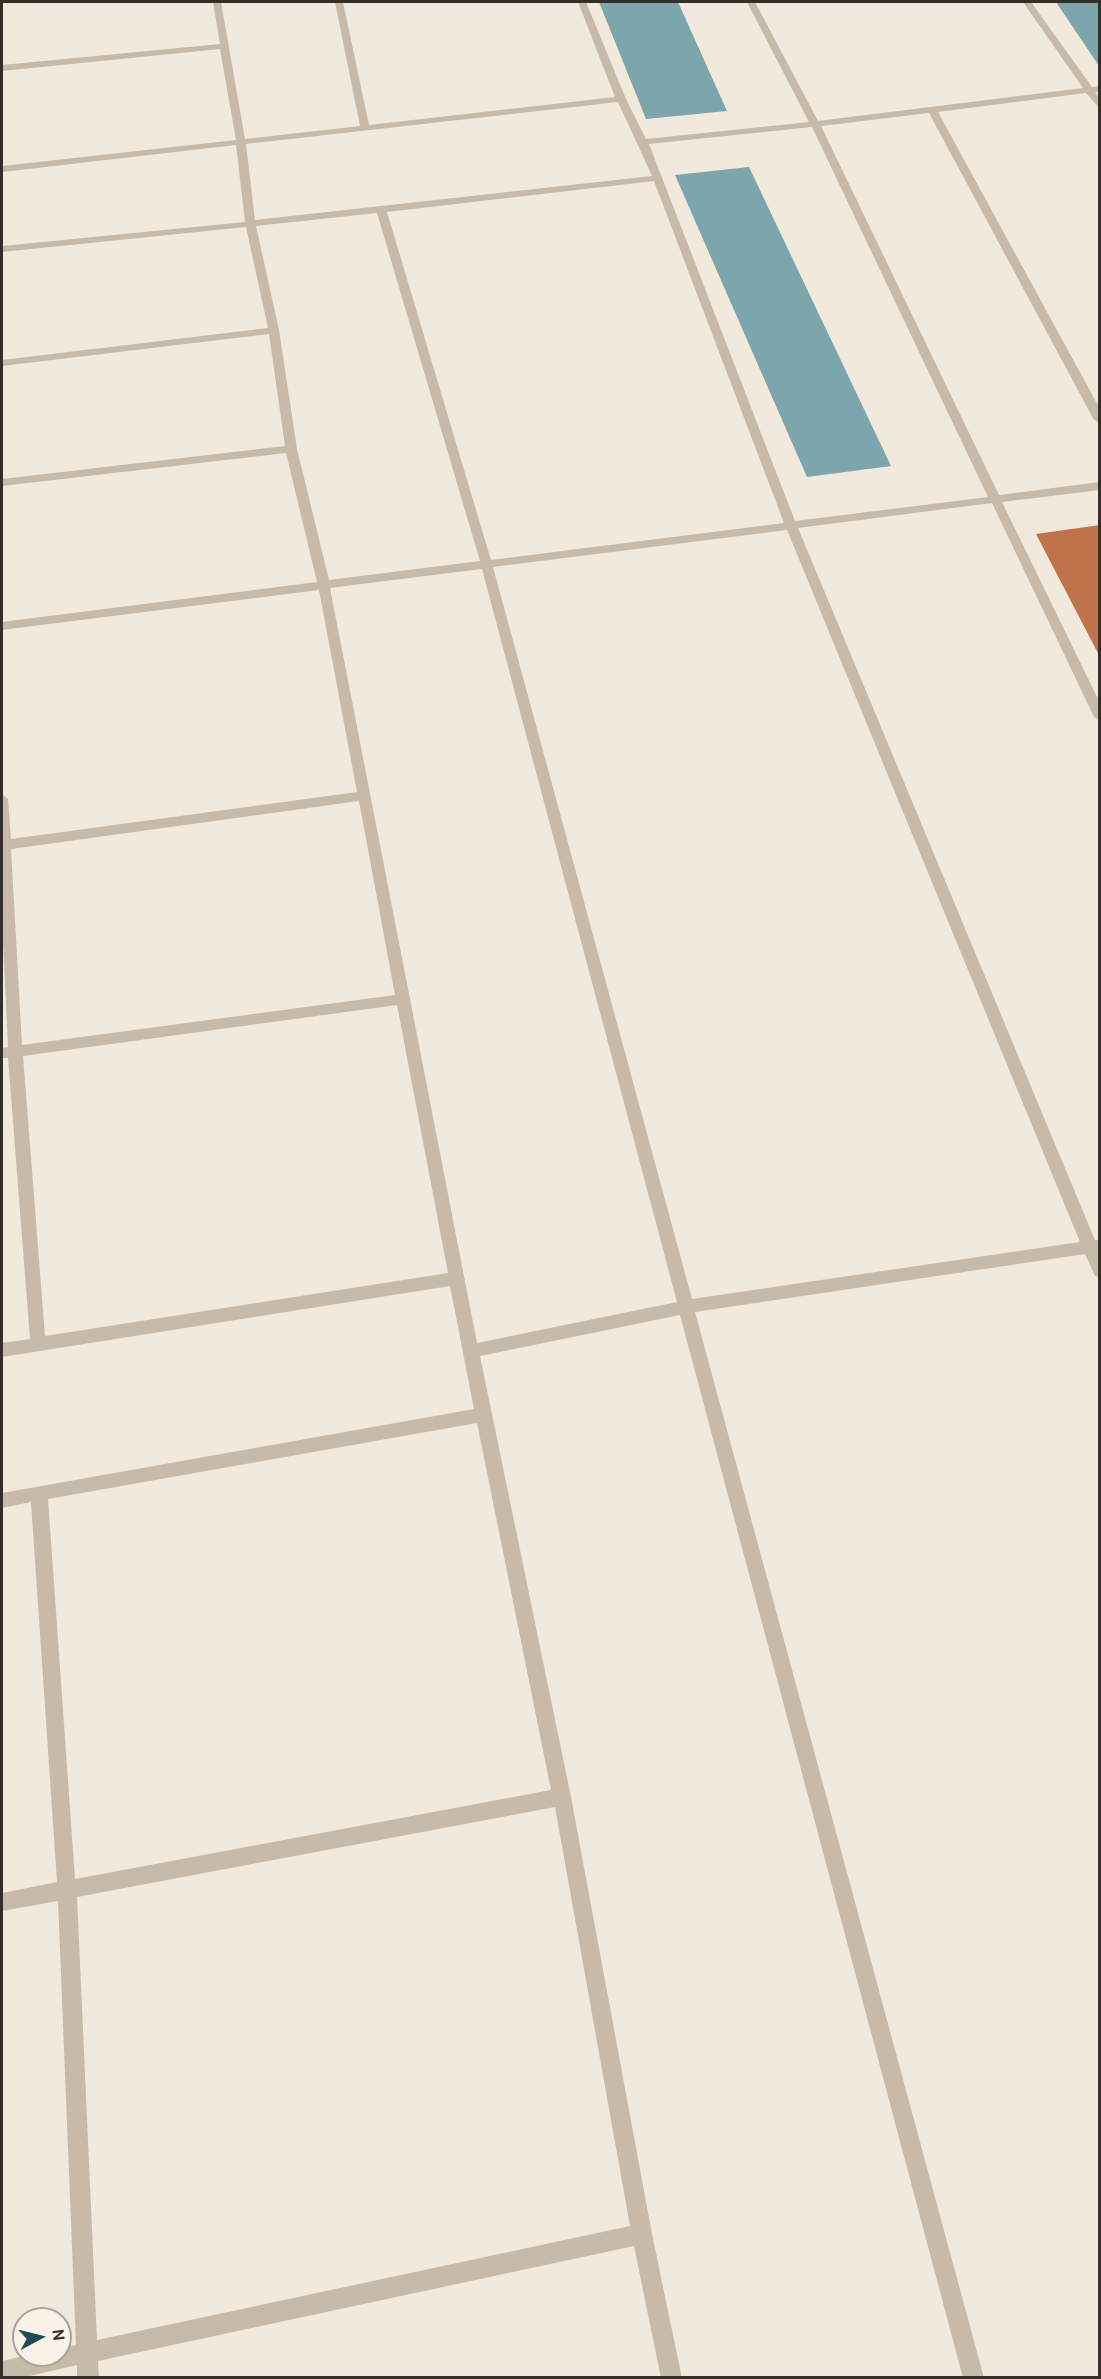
<!DOCTYPE html>
<style>
body{margin:0}
#map{position:relative;width:1101px;height:2379px;overflow:hidden;background:#f1e9dc;font-family:Cabin,sans-serif}
canvas{display:block}
.frame{position:absolute;inset:0;border:3px solid #352e28;pointer-events:none}
.north{position:absolute;left:12px;top:2307px;width:60px;height:60px;box-sizing:border-box;background:#f9f2e8;border:2px solid #aba49b;border-radius:50%;rotate:83deg;font-size:16px;font-weight:700;line-height:24px;text-align:center;color:#352e28}
.north::after{content:'';display:block;margin:auto;width:21px;height:27px;background:#1f4c55;clip-path:polygon(50% 0,100% 100%,50% 72%,0 100%)}
</style>
<div id="map">
<canvas width="1101" height="2379"></canvas>
<div class="frame"></div>
<div class="north">N</div>
</div>
<script>
const ctx = document.querySelector('canvas').getContext('2d');
ctx.lineJoin = 'round';
function fill(path, color) {
  ctx.fillStyle = color;
  ctx.fill(path, 'evenodd');
}
fill(new Path2D(`
 M599 2H678L727 111 646 119Z
 M1056 2H1099V66Z
 M749 167 891 466 807 477 675 175Z`), '#7ca6ac');
fill(new Path2D(`
 M1100 525V657L1036 534Z`), '#c0724a');
fill(new Path2D(`
 M213 2H221L245 139 360 126 335 2H343L369 125 615 97 578 2H586L626 99 646 139 809 122 747 2H755L818 121 1083 88 1023 2H1031L1092 87 1100 86V92H1095L1100 99V109L1086 93 938 112 1100 409V423L1094 420 929 113 821 126 999 495 1100 482V490L1002 502 1100 703V721L1094 717 992 503 798 528 1095 1240H1100V1277L1095 1276 1085 1254 695 1312 984 2378H963L680 1315 480 1356 571 1797 652 2234 682 2378H661L634 2246 98 2361 99 2378H77V2365L21 2378H2V2361L28 2355H60V2348L76 2345 58 1901 2 1911V1893L57 1882 31 1502 2 1508V1493L474 1409 450 1286 2 1357V1343L30 1339 8 1058H2V1048L8 1047 2 921V794L8 799 11 839 357 792 319 590 2 630V622L317 582 286 453 2 486V479L285 446 269 334 2 366V360L268 328 246 227 2 252V246L245 222 236 145 2 172V166L236 140 220 49 2 71V65L220 44ZM618 102 652 176 255 220 246 144ZM812 127 988 497 795 521 649 144ZM654 181 784 523 491 560 387 212ZM377 213 480 561 329 580 297 449 279 330 256 226ZM787 530 1080 1242 692 1299 493 567ZM482 569 677 1302 477 1343 330 588ZM359 801 395 995 22 1045 11 849ZM397 1005 448 1273 45 1336 23 1056ZM477 1423 551 1790 75 1879 48 1499ZM555 1807 630 2226 97 2340 77 1897Z`), '#c8baa8');
</script>
